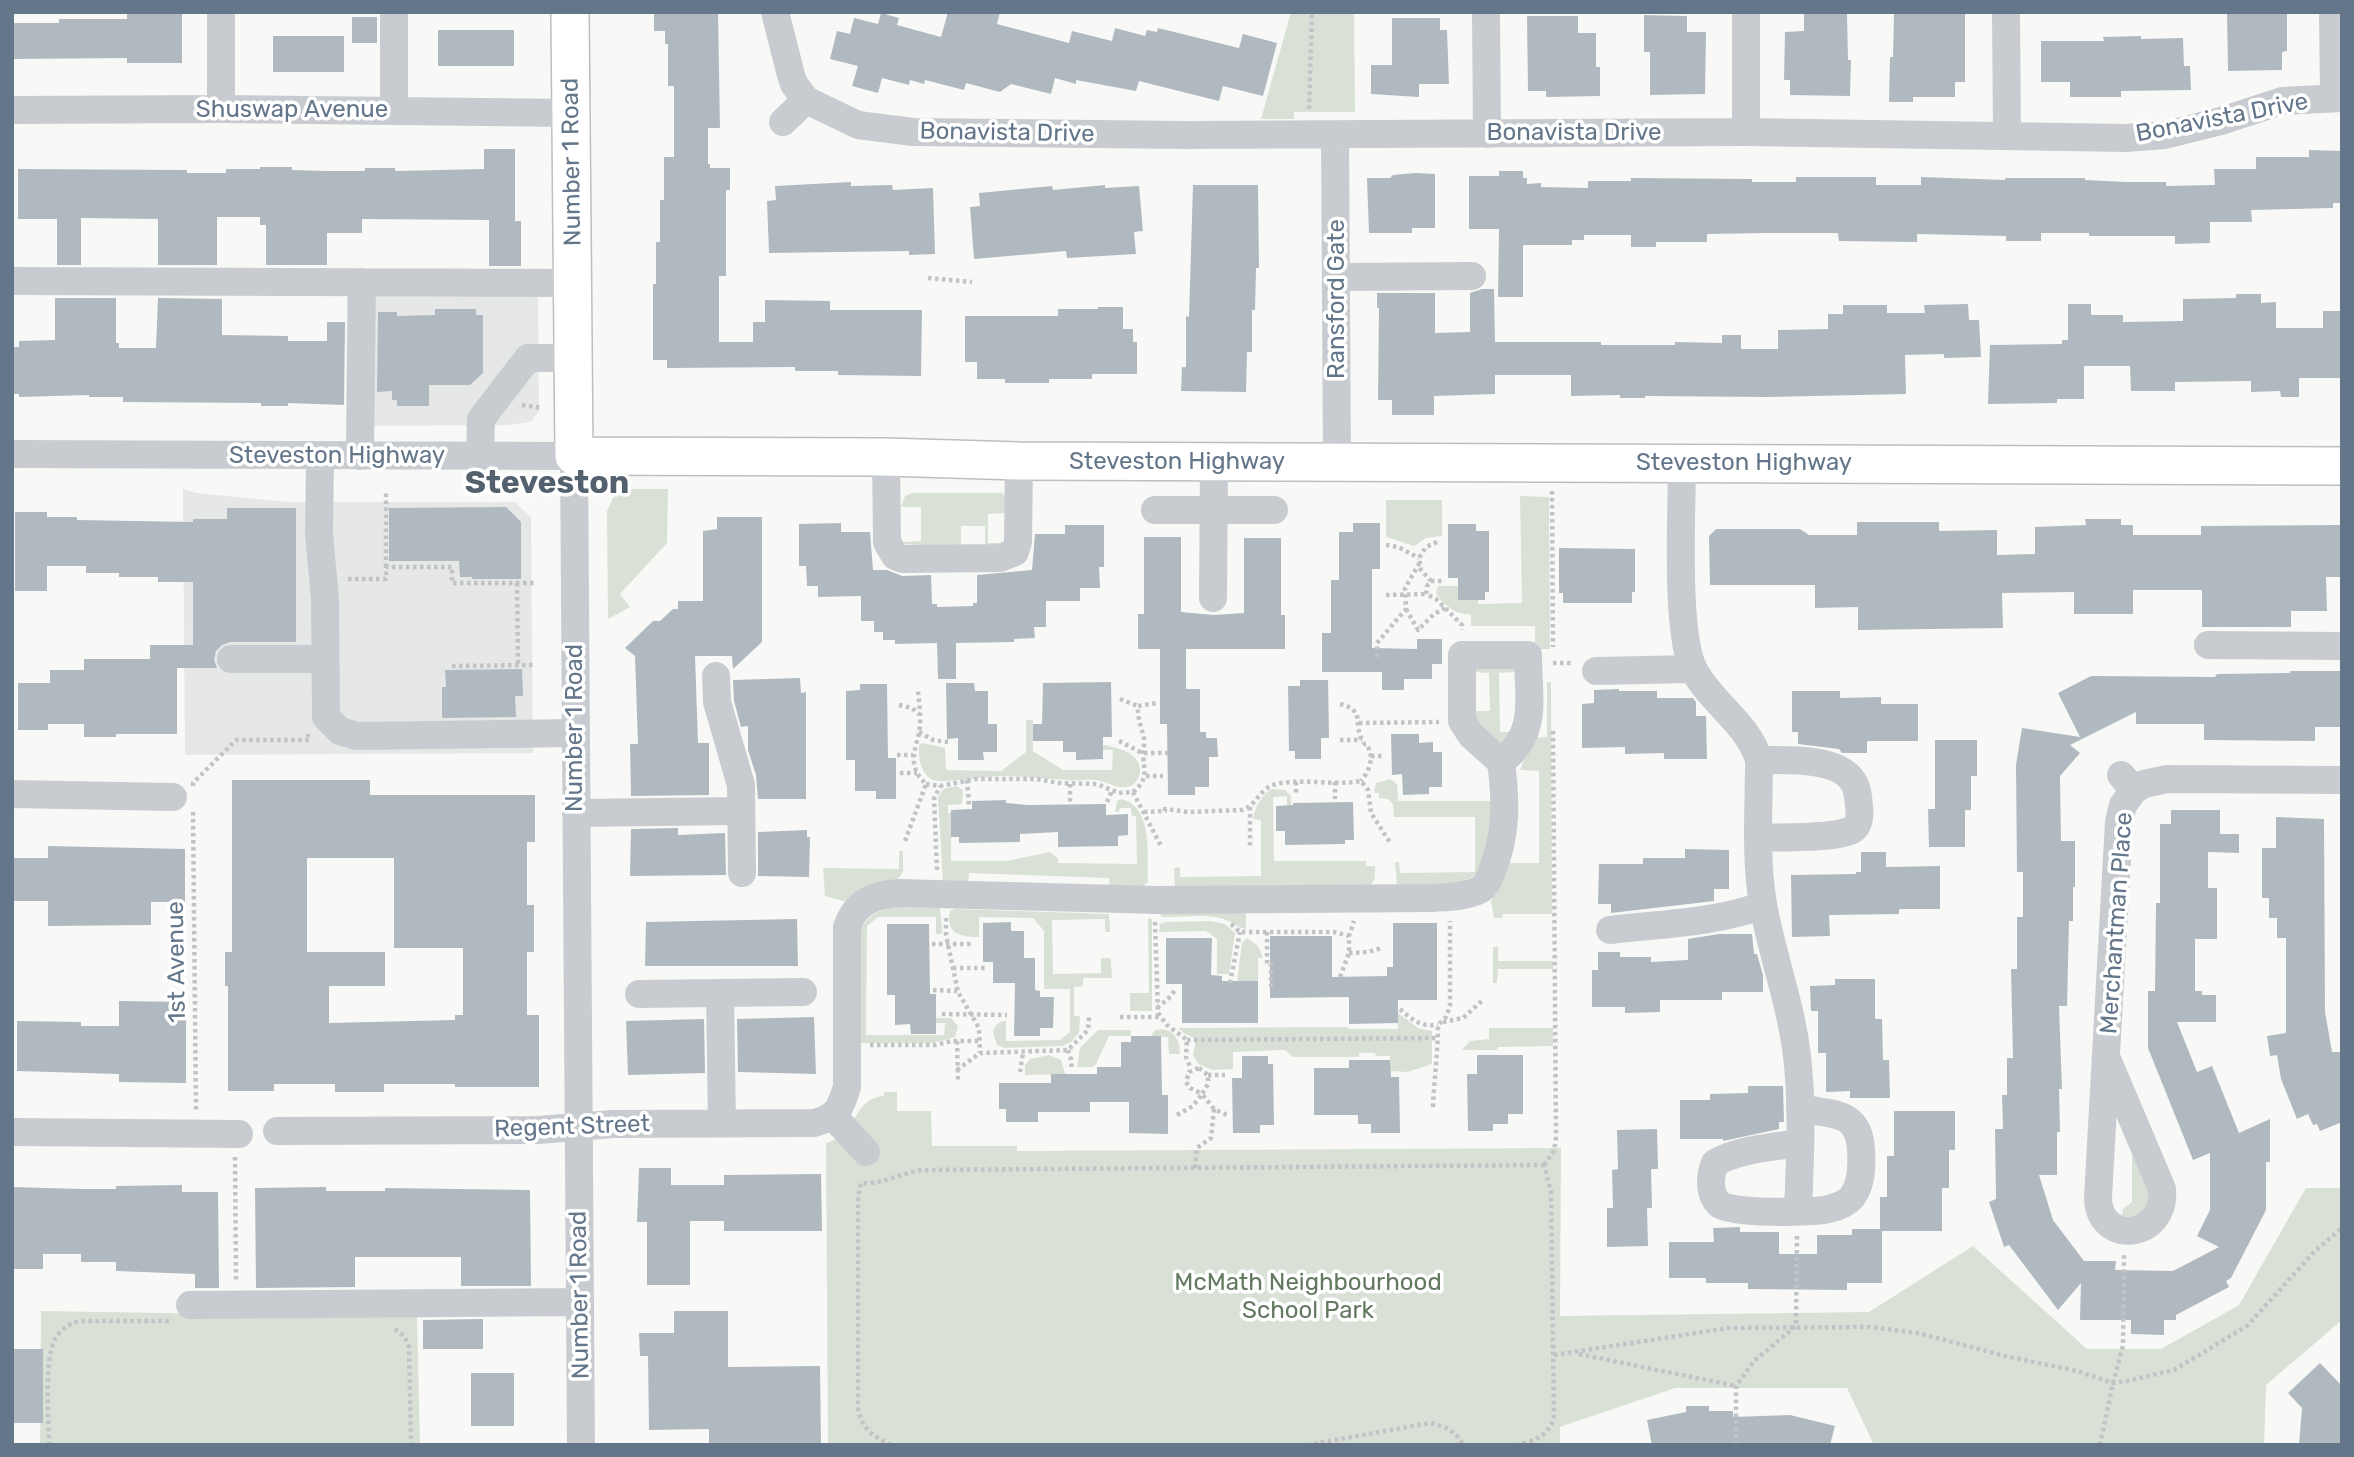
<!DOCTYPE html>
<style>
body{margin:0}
#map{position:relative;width:2354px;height:1457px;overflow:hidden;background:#f8f9f6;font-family:Rubik,sans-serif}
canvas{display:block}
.frame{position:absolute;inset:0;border:14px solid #64768a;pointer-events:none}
</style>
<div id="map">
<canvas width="2354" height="1457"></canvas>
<div class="frame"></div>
</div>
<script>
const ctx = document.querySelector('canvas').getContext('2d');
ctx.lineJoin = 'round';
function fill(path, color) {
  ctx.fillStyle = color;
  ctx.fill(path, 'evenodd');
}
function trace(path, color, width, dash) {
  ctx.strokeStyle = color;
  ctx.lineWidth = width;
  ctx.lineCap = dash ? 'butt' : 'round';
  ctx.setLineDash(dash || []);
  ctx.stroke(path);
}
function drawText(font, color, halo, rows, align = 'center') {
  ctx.font = font + ' Rubik,sans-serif';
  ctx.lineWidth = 7;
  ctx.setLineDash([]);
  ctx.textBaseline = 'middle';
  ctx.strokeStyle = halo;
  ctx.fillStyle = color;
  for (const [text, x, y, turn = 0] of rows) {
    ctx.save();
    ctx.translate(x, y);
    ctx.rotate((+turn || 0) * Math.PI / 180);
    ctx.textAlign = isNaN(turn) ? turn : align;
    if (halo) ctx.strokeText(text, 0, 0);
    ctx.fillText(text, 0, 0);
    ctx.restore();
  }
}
fill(new Path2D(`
 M538 290 539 411 531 422 509 425 346 426 347 291Z
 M183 489 196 493 288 502H515L531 517 533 753 185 755Z`), '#e6e8e7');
fill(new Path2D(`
 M1291 12H1354L1355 112H1294V119H1261Z
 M628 489H668L667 543 620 594 630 607 608 619 607 511 615 494Z
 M912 493H1002L1007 498 1008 513 988 514V543H1002L985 547V526H961V548L904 544 901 542 921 541V507H901L905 496Z
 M1520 496 1549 497 1550 649H1538L1537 643H1535V626H1471V614C1457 616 1443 605 1436 593L1438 586H1458L1478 600V604L1522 603Z
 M1386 500H1442V536L1426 538 1414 546 1386 537Z
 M1514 663 1515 672 1499 673 1500 732H1512L1508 742 1499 743 1477 726 1475 711H1490L1489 673 1473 672 1471 665Z
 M1547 682H1551L1552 914H1503L1502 918H1494L1491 901 1508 863H1539V771L1520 770 1533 738 1547 737Z
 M1026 720H1033V751L1063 770H1112L1113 750H1103V745H1106C1119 749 1137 752 1140 768 1141 777 1136 786 1126 787 1116 789 1106 781 1096 780 1087 779 1078 781 1069 780 1046 779 1023 776 1000 776 985 776 940 785 931 779 920 772 918 757 919 745L923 743 945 748 946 770 1001 771 1026 752Z
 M1390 779 1397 784 1398 801H1494C1491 820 1491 842 1485 860 1475 893 1423 884 1397 885L1395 862H1399L1400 873 1475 872V817H1394L1393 804 1388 799 1379 798V793H1374L1376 783Z
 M956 786 963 790 962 804 948 805V813H951V861H1007L1050 852 1058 859V863L1137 864 1136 816H1132L1131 808H1120L1119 812H1115L1117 801 1122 799C1154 808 1147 857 1148 882L1139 890 1110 889 1109 878 969 873 968 885 943 881 938 798 943 789Z
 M1272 789 1285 790 1291 796V805H1287V796L1273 797 1274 861H1366V866H1375V878L1370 886 1175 889 1174 868 1180 867V877L1261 876V820L1253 819C1254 809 1262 794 1272 789Z
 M899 851H903V872L898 879 847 902 825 896 823 868 899 869Z
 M897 907 940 908 942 931V934H936V917H878L867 926 866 1035H944L945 1023H936V1018H951L958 1026 955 1037 933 1043H861V929C869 914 881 908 897 907Z
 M955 909 1109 914 1110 932H1105V919L1052 920 1053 974 1101 973V958H1110L1111 961 1112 978H1083V986L1074 987V1016H1080L1079 1033 1071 1042 1062 1046 1005 1048 997 1045 993 1032C995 1025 999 1021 1006 1021V1041L1060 1040 1070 1032V989H1044V931L1033 918 979 917V937C961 937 945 934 950 911Z
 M1246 911V929C1237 928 1230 920 1220 918 1202 914 1181 917 1162 917L1159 913Z
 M1148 918 1152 919V1011H1130V993H1149Z
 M1211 921 1225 924 1235 933 1229 974H1217V939L1206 931 1159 932 1160 924 1165 922Z
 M1247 938 1258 946 1263 958H1258V981H1237L1242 943Z
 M1493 947H1498V961H1553V969H1498L1497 983H1493Z
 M1398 1013 1418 1028 1432 1031V1064L1407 1072 1390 1071V1056H1376L1375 1053H1359V1057H1293L1285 1050 1233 1052V1069L1212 1070 1198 1064 1193 1055 1196 1039 1185 1034 1178 1028 1348 1027 1349 1029H1398Z
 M1489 1028H1553V1046L1498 1047 1497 1050H1462L1470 1041 1489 1039Z
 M1098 1030H1131V1036H1109L1096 1064 1093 1067H1077L1080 1048Z
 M1155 1030C1173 1027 1180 1038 1180 1054H1169L1168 1037H1150Z
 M1049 1055 1061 1060 1065 1074 1025 1075V1065L1030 1059Z
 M884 1092H897V1111H931L932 1146H1017V1151L1561 1148 1560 1316 1869 1312 1973 1246 2087 1349H2161L2239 1305 2306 1188H2342V1320L2266 1385 2264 1445H1874L1847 1388H1675L1560 1427V1445H828L826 1143C859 1134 852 1098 884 1096Z
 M2132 1153 2151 1198 2139 1217 2122 1216 2123 1209 2132 1202Z
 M41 1311 417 1317 420 1444 545 1445H40Z`), '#d9e1d6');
fill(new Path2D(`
 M127 12H182V63H127V58L12 59V23H59V19H127Z
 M654 12H718L720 128H708V164H710V168H730V190H726V276H719V342H753V322H765V300L830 301V310H922L921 376 838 375V371H795V367L667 368V360H653V284H656V242H660V200H664V157H674V86H668V44H665V31H654Z
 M948 12H1000L997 24 1069 43 1072 31 1112 41 1115 28 1145 36 1147 30 1157 32 1158 28 1239 48 1243 34 1277 43 1263 96 1223 86 1219 101 1139 81 1136 91 1076 80V84L1055 78 1051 94 1011 84 1000 92 966 83 964 90 925 80 924 84 910 80 909 85 882 78 878 93 852 86 858 66 830 59 837 31 850 34 854 18 878 24 881 13 899 18 897 25 941 37Z
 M1894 12 1965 13V82H1955V97H1913V102H1889L1890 57H1893Z
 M2227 12H2287V51L2282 52V70L2228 71Z
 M1804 14H1847L1848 60H1851L1850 96 1790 95V80H1784L1785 32 1804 31Z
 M1644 15 1687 16V32H1706L1705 94 1650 95V52H1644Z
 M1527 16H1578V33H1596V67H1600V96L1546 97V91H1528Z
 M352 17H377V43H352Z
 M1392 18H1440V30H1447L1449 84H1419V97L1371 94V65H1392Z
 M438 30H514V66H438Z
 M273 36H344V72H273Z
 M2141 36V39L2183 38 2184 66H2190L2191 90 2121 91V97H2070V82H2041V41H2104L2103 37Z
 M484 149H515V221H521V266H489V220L362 219V233H327V265H266V225H260V217H217V265H158V219L81 218V265H57V219H18V169L187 170V173H226V169H260V167H292V170L327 171H365V168H395V171L484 169Z
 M2309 150 2342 151V203H2333V208L2251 210 2252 222H2210V243L2175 244V236H2089V233H2041V241H2006V236L1917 234V242L1839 241 1838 233H1766L1707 234V242H1656V247H1631V235H1584V240H1572V245H1523V297H1498L1499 229H1469V176H1499V171H1523V178H1527V184L1541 183V187L1588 188V181H1631V178L1752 179V182H1796V177H1876V185H1921V177L2005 180V178H2085V180L2126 182H2166V186L2215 185 2214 169H2256V157H2309Z
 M1415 173 1435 174V228H1412V233H1369L1367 178H1390L1393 175Z
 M851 182V186L892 185 893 190 933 188 935 254 909 255V251L769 253 767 201 776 200 775 186Z
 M1105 185V188L1139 186 1143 231 1134 232 1136 254 1067 258 1066 251 974 259 970 207 980 206 979 193 1052 186 1053 190Z
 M1193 185H1258L1259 268H1256L1255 310H1252V352H1247L1246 392 1181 391 1182 367H1186V316L1189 317Z
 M1482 289H1494L1495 342H1601V345H1675V342L1722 343V335H1741V349H1778V330L1828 329V314H1843V305H1887V313H1925L1924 305 1968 304 1969 320H1979L1981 357 1944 358V354L1905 355 1906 394 1768 397 1645 396V398H1620V395L1571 396V375H1495V394L1434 396V415H1392V400H1378L1379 308H1377V293H1435V333L1470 332V293Z
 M2236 294H2261V303L2276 302V328H2323V311H2342V378H2299V397H2281L2280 391 2251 392V381L2175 382V391H2131L2130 366H2084V399H2057V403L1988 404 1990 345 2062 344V340H2068V304H2091V315H2123V322L2183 321V299L2236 298Z
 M55 298H116V343H119V348H156L158 298 222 299V335L288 336V341H327V322H345L344 405 288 403V406H261V403L123 402V397H89V395L19 397V394H12V347H19V341L55 340Z
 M1098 307H1123V329H1133V342H1137V374H1092V379H1049V383H1005V379H977V362H965V316H1058V309H1098Z
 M435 309H476V315H483V373L470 385H429V406H397V400H392V391L377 392 378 312H397V316L435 315Z
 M506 507 521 522V579H472V577H460L459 561H389V508Z
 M227 508H296V642H230L222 645 216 651 214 660 217 668H177V734H116V737H84V724H48V730H18V683H50V670H84V659H150V645H193V582H158V577H119V573H86V566H47V591H15V512H47V517H77V520L193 522V519H227Z
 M717 517H762V642L733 669 732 656H695L698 743H709V795L631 796 630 744H638L635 656 625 648 653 621H660L673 609H678V601H703V531L717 529Z
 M2085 519H2121V525H2133V535H2201V526L2342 525V577H2326L2327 611H2291V627H2202V590H2133V614H2074V592L2002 593 2003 628 1858 630V607L1815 608V585H1710L1709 536 1716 529H1800L1809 535H1857V522H1939V531L1997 530V555L2035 554V527L2086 525Z
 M841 523V532H870L873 570H887L902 576 931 575 932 604H937V607L973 606V603H977V575L1032 570 1035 534H1065V525H1104V567H1099L1100 588H1080V601H1046V627H1034L1035 638 1014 639V642L956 643V679H938L937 643 895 644V640H883V632H874V621H861V596L818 597V586H807L806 566H799V524Z
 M1353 523H1380V569H1372V648L1417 649V639H1442V664H1432V679H1404V690H1382V672H1322V633H1331V580H1339V532H1353Z
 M1448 524H1476V531H1489V592H1485V600H1458V578H1448Z
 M1144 537H1181V612L1214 615 1244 613V538H1281V615H1285V649H1186V689H1200V732H1206V738H1217L1218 757H1209V787H1195V795H1168L1167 724H1160V649H1138V614H1144Z
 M1559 548 1635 549V592H1632V603H1563V593H1559Z
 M522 669 523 696H515L516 717 442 718V687H446L445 670Z
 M2290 671H2342V727H2315V741L2204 740V724H2136V712L2070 745 2080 753 2060 776 2061 841H2075V887H2073V921H2069L2067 1006H2059L2062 1089H2059L2060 1132H2057V1175H2039L2053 1220 2084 1261H2116L2115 1270 2173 1271 2219 1247 2197 1236 2210 1210V1153L2193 1160 2148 1048V991H2155L2156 903H2160V824H2171V810H2220V834H2239V853L2208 852V888H2217V939H2195V991H2202V995H2216V1022H2177L2197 1072 2212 1066 2239 1133 2270 1119V1162H2266V1210L2231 1278 2226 1281 2229 1287 2176 1315V1320H2164V1335L2131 1334V1320H2080L2081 1283 2058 1310 2009 1245 2004 1247 1989 1202 1996 1199 1995 1129H2003L2002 1095H2007V1058H2013L2011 969H2017V917H2023V872H2017L2016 765 2022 728 2080 737 2058 693 2091 676 2215 677 2217 674 2290 673Z
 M800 678 801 693 806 692V799H758L756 775 748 750V726L741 727 734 701 733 680Z
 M1300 680H1328L1329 738H1321V759H1295V751H1289L1288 686H1300Z
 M1111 682 1112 737H1103V759L1076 760V752H1063V741H1033V724H1042L1043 683Z
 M946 683H974L975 691H988V724H997V752H983L984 760H958V738L947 739Z
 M860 684H887L888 758H896V799H876V791H855V760H846V691L860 690Z
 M1619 689V691H1657V698H1693L1696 702V716H1706L1707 759H1664V753L1625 754V747L1582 748V704L1594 703V690Z
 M1792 691H1840V698L1881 697V704H1918V741H1867V753H1842L1839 749 1798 744V732H1792Z
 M1391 734H1419V743L1433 742V752H1442V787H1429V794L1403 795 1402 774 1392 775Z
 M1935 740H1977V776H1971V810H1965V847H1929L1928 809H1935Z
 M232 780H370V795H535V842H527V905H534V952H527V1015H539V1087H455V1084H384V1092H335V1084H274V1091H228V986H225V952H232ZM307 858H394V948H463V1015H455V1020L329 1023V986H385V952H307Z
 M1006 800V803L1028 805 1106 804V815L1128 814V835L1118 836V846L1058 847V832L1020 834V842L959 843V837H951V810L972 809V801Z
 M1353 802 1354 840H1345V844L1285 845V831H1276V806L1293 805V803Z
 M2276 817 2324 819 2325 1012 2332 1052H2342V1122L2320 1131 2317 1124 2313 1125 2308 1114 2297 1119 2281 1079 2277 1055 2270 1056 2267 1036 2286 1033V938H2277V918H2269V898H2262V848H2276Z
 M678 828V835L725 833 726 875 630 876 631 829Z
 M807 830V837H810L809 877 758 876V832Z
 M48 846 185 849V902H151V925L48 926V901H12V858H48Z
 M1685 849 1729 850V889H1714V901L1611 913V904H1598L1599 864H1643V858H1685Z
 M1861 852H1886V867L1940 866V909H1899V914L1829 915 1830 936 1792 937 1791 875 1856 874V872H1861Z
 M797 919 798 966H645L646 922Z
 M1011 922V931H1024V958H1035V990L1040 991V997H1054L1053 1028H1040V1036H1014L1015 983H993V962H983V923Z
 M1393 923H1437V1000H1398V1023L1349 1024V997L1270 998V936H1332V977L1387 976V967H1393Z
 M887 924H929L930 994H936V1034H911L910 1024 895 1025V995H887Z
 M1719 934H1752L1754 954H1757L1763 975V992H1722V1000H1660V1012L1625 1013V1007H1592V970H1598V952H1620V957H1651V962L1688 960V939Z
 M1166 938H1212L1211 975 1222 976V981H1258V1023H1182V984H1166Z
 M1835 979H1875V1019H1882L1883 1060H1889L1890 1098H1850V1091L1826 1092V1053H1818V1011H1811L1810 986 1835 985Z
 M119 1001 186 1002V1083L119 1082V1074L17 1071V1021L81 1022V1026H119Z
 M814 1017 816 1074 738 1072 737 1019Z
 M704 1019 705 1073 628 1075 626 1021Z
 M1131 1036H1161L1162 1095H1168V1134L1129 1133V1102H1090V1112H1038V1122H1006V1109H999V1083H1051V1074H1097V1067H1121V1042H1131Z
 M1477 1055H1523V1114H1508V1124H1493V1131H1468L1467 1074H1477Z
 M1242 1056H1268V1064H1273L1274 1125H1260V1133H1233L1232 1078H1242Z
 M1349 1060H1390L1391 1077H1399L1400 1133H1371V1124H1358V1115H1314V1068H1349Z
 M1748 1086H1783L1784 1122H1779V1129L1723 1141V1139H1680V1100H1710V1094L1748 1093Z
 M1894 1111H1955V1150H1949V1188H1942V1231H1882V1283H1847V1290L1748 1289V1283H1706V1278H1669V1242H1714L1713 1228 1740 1227V1232H1779V1254H1817V1235H1852V1229H1880V1197H1887V1156H1894Z
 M1657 1129 1658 1169H1651L1652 1208H1647L1648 1246 1607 1247V1208H1613L1612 1170 1618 1169 1617 1130Z
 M639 1168H671V1185H724V1175L821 1174 822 1231H724V1221H690V1285H647V1222H637Z
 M182 1185V1192H218L219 1288H195V1274L116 1271V1262H81V1254H43V1269H13V1187L81 1189H116V1186Z
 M326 1187V1191H385V1188L530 1190 531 1286H461V1257H355V1287L256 1288 255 1188Z
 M674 1311H728V1367L820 1366 821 1445H709V1429L649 1430 648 1356H640L639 1333H674Z
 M483 1319V1349H423V1320Z
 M12 1349H43V1423H12Z
 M2320 1363 2342 1386V1445H2299L2302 1408 2288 1393Z
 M471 1373H514V1426H471Z
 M1686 1406H1709V1411H1733V1417L1790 1415 1835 1426 1830 1445H1652L1647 1420 1686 1412Z`), '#b0b9c0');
const major = new Path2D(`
 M570 12 574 456 886 457 1019 461 2342 466`);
trace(major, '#bbbfc3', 40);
trace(new Path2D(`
 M1309 109 1312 12
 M928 278 972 282
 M522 405 542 408
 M1552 491 1553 647
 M1437 542 1426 547 1419 558 1421 570 1431 581 1427 586 1426 594 1436 599 1462 625V630
 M1386 545 1398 547 1419 558
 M386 567V491
 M348 579H386V567H452V583H535
 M1431 581H1443
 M517 583 518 665
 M1386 595 1426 594
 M1406 609 1418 630 1434 614 1445 608
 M1377 657V643L1406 609 1405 588 1419 564
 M1553 663H1573
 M452 666 535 665
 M1120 699 1138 706
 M1340 704C1366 710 1353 724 1362 740 1367 749 1365 739 1369 749 1374 759 1368 773 1361 781
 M899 705 912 708 919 714
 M1359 723 1439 722
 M919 732 933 740 948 742
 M1340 740H1362
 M1119 741 1142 753H1168
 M897 755H913
 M1371 756H1382
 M900 773H917
 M1146 776H1163
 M967 780 969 805
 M1296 782V796
 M1335 782V799
 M926 784 940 786 976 779H1036L1059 783 1097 784 1119 793 1133 792 1162 848
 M1070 784V802
 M193 786V783L236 740H309L308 734
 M1133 792C1147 781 1145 772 1143 756 1142 751 1145 746 1144 739 1142 727 1137 719 1138 706L1157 703
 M1107 802 1112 791
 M1250 807V848
 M193 812 196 1111
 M1144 812 1165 811V809L1188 812 1242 810C1257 806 1258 789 1276 784 1304 778 1333 786 1361 781L1368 790 1371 813 1391 844
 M905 841 926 784C904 763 918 748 920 725 921 714 919 702 918 691
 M937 870 934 799 940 786
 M946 918V935L958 992 979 1028 980 1053
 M1155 922 1158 1013 1167 1025 1187 1040 1186 1057 1191 1069
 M1231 924 1240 932H1334L1349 936
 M1267 932V964H1271V987
 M932 944H974
 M1349 953 1368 952 1382 948
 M953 968H986
 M1340 977 1349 953V936L1354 921
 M1230 983 1240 932
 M933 990 957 991
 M1157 1008 1168 999 1176 989
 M1400 1009C1412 1020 1421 1027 1438 1025
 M942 1014 1007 1015
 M1120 1017H1161
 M1443 1022 1463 1018 1484 999
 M1187 1040 1438 1038
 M957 1041 958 1082
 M870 1045H935L952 1041H979
 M1068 1050 1071 1059 1072 1070
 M1199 1068 1208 1075V1084L1202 1094 1190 1088 1186 1082 1189 1072Z
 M957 1070 980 1053 1068 1050 1088 1030 1089 1017
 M1020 1072 1023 1053
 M1208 1075H1225
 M1433 1107C1434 1079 1438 1053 1438 1025L1446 1017 1450 1006V921
 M1177 1115 1193 1106 1202 1094 1214 1109 1229 1116
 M235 1157 236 1281
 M1544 1165 1554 1151 1556 1138 1553 729
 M1195 1168 1197 1148 1211 1138 1214 1109
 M395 1329 405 1337 409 1347 411 1445
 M1579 1354 1736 1386
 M1554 1355 1728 1328 1869 1327 1918 1333 2005 1356 2077 1371 2113 1383 2127 1381 2174 1370 2247 1326 2315 1251 2342 1228
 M49 1445C49 1419 44 1363 54 1341 59 1331 68 1324 79 1321H171
 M891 1445C873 1436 862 1429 858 1409V1196L861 1183C882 1185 902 1172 923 1170L1544 1165
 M1307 1445 1430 1423C1445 1426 1456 1431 1463 1445
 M1516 1445C1533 1442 1550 1435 1554 1417L1551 1192 1544 1165
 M1736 1445V1386L1754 1361 1796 1326 1797 1236
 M2100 1445 2113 1383 2123 1346 2124 1255`), '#c1c3c6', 4.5, [3.5, 3.5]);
trace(new Path2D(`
 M221 12V109
 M775 12 791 75 794 84 806 100 783 122
 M1486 12 1487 134
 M1746 12V132
 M2006 12 2007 135
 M2333 12 2334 98
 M806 100 858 125 913 132 1186 135 1746 132 2126 138 2165 135 2221 121 2282 101 2342 98
 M12 110 221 109 571 113
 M394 111V12
 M1335 135 1337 462
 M1338 277 1472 276
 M12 281 573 283
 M12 454 574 456 581 1445
 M360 456 362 282
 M480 456 481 419 528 358H574
 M320 457 319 534 325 599 326 717 340 731 357 736 576 733
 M886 457 887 542 895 556 902 559 1000 558 1015 552 1018 542 1019 461
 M1682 463C1682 508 1675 634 1694 670 1711 703 1748 723 1759 760 1759 807 1755 857 1763 904 1772 955 1791 1004 1797 1056 1803 1107 1800 1159 1798 1211
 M1155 510H1274
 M1213 598 1214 462
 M2208 645 2342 646
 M231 659H324
 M1596 671 1693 669
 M716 676 717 702 741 785 742 873
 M1759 760C1785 760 1836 757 1852 780 1858 787 1858 797 1859 806 1860 815 1860 825 1852 830 1833 839 1781 837 1759 838
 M2121 775 2134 790 2144 784 2167 779 2342 780
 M12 794 173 797
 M576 813 741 811
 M1610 930C1660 924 1716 923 1763 905
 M720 993 722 1123
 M639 994 803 992
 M2107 1059 2162 1189C2167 1240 2098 1246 2098 1197L2119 822 2123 805 2134 790
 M1800 1108C1832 1115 1859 1110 1861 1150 1862 1165 1862 1184 1852 1197 1847 1203 1837 1207 1829 1209 1813 1213 1729 1214 1719 1204 1708 1193 1710 1175 1715 1163 1740 1149 1772 1147 1800 1143
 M833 1116 866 1152
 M277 1131 538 1130 613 1124 814 1123C837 1117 840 1109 847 1087V927C855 903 874 894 899 893L1156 900 1432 898C1447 897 1467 897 1481 889 1487 885 1490 877 1492 871 1507 834 1506 800 1501 762 1539 733 1528 698 1528 655H1462V721L1471 735 1501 762
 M12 1132 239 1134
 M190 1305 580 1302`), '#c8ccd0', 28);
trace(major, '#fff', 37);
drawText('24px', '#64768a', '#fff', [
 ["Shuswap Avenue",292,110],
 ["Bonavista Drive",2222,118,-11],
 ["Bonavista Drive",1007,133,1],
 ["Bonavista Drive",1574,133],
 ["Number 1 Road",572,162,-91],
 ["Ransford Gate",1337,299,-90],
 ["Steveston Highway",337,456],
 ["Steveston Highway",1177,462],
 ["Steveston Highway",1744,463],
 ["Number 1 Road",575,728,-90],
 ["Merchantman Place",2117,923,-86],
 ["1st Avenue",177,962,-91],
 ["Regent Street",572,1127,-2],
 ["Number 1 Road",580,1295,-91]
]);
drawText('24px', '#637a60', '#fff', [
 ["McMath Neighbourhood",1308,1283],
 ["School Park",1308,1311]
]);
drawText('bold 32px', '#53606e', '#fff', [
 ["Steveston",547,484]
]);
</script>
